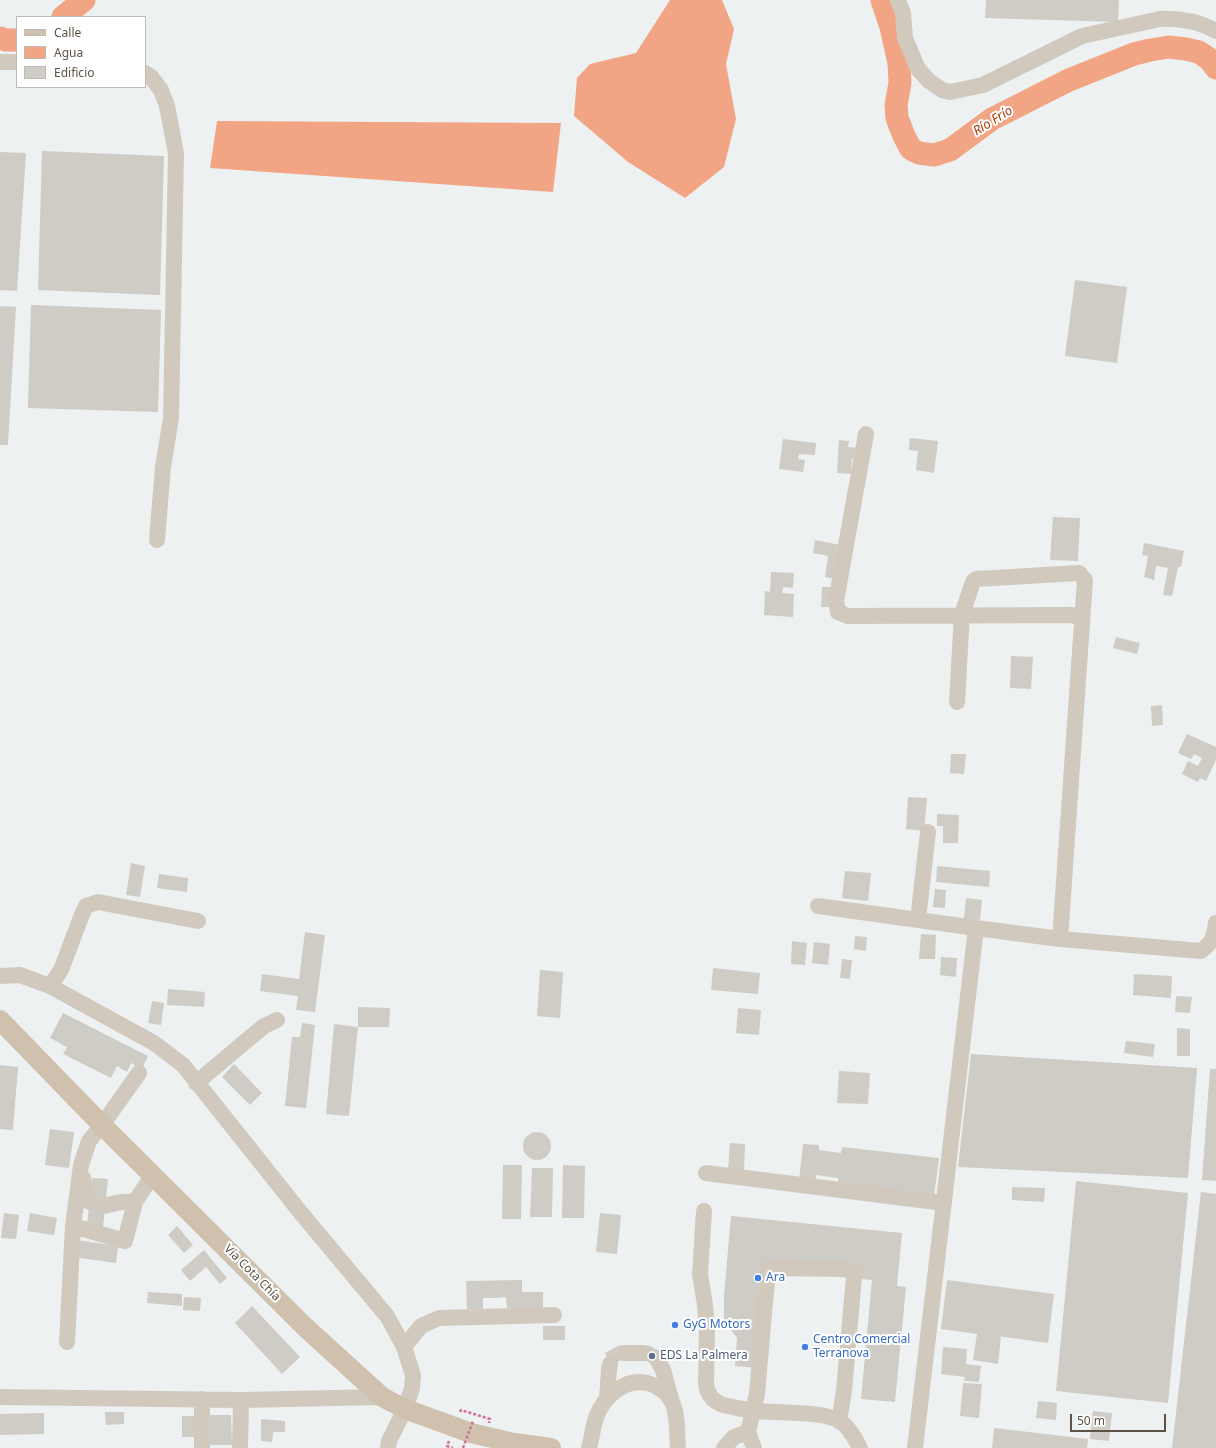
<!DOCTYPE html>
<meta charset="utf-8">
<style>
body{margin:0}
#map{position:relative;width:1216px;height:1448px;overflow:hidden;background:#eef1f1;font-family:"Noto Sans",sans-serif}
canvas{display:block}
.legend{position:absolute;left:16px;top:16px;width:130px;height:72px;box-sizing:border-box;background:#fff;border:1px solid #bebab5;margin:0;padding:5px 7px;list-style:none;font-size:12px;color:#5d5346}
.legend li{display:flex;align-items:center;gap:8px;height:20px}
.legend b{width:20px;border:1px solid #bebab5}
.scale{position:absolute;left:1070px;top:1414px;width:96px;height:18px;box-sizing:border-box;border:2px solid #5d5346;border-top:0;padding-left:5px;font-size:12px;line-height:14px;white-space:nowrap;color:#5d5346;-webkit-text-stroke:3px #fff;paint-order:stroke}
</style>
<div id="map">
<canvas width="1216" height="1448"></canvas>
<ul class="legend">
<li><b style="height:5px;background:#cfc1ad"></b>Calle</li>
<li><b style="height:11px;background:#f1a585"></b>Agua</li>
<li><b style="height:11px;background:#ceccc5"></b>Edificio</li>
</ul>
<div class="scale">50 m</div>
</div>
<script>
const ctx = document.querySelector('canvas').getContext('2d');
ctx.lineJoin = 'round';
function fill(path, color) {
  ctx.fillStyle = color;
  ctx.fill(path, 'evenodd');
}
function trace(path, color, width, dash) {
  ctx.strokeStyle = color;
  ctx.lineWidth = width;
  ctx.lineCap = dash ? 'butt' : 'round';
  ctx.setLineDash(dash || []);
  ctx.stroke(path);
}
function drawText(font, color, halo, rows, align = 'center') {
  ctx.font = font + ' "Noto Sans",sans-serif';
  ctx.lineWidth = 4;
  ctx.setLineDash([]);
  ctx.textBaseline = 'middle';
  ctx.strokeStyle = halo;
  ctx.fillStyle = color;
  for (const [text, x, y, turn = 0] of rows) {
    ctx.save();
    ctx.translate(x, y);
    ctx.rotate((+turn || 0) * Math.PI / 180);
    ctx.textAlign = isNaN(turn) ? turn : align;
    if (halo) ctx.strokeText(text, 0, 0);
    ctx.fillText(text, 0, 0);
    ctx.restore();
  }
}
fill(new Path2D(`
 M670 0H722L734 29 726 64 736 119 724 167 685 198 628 162 574 116 577 78 590 64 636 53Z
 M217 121 561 123 553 192 210 168Z`), '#f1a585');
trace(new Path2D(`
 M882 0 891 27 899 63 900 83 896 105 897 118 904 136 911 149 919 153 934 155 950 150 992 119 1069 80 1134 54 1150 50 1169 47 1186 49 1199 52 1209 59 1216 68
 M63 17 84 0
 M0 38 6 40H17`), '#f1a585', 23);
fill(new Path2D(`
 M986 0H1119L1118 22 985 18Z
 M42 151 164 156 160 295 38 290Z
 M0 152 26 153 17 291 0 290Z
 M1075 280 1127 287 1117 363 1065 356Z
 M31 305 161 310 158 412 28 408Z
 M0 306 16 307 8 445H0Z
 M910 438 938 441 934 473 916 470 918 451 909 450Z
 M783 439 816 443 815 455 799 454 798 459 805 460 803 472 779 469Z
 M839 440 849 441 848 447 859 448 858 459H852L851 474 837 473Z
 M1053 517 1080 518 1078 561 1050 560Z
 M815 540 845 546 840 580 825 577 828 556 813 553Z
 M1144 543 1184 551 1181 567H1178L1172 596 1163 595 1168 568 1156 566 1154 580 1144 577 1148 556 1142 555Z
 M771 572 794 573 793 588 783 587 782 593 794 594 793 617 764 615 765 591 770 592Z
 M822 587H834V607H821Z
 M1116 637 1140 643 1137 654 1113 648Z
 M1011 656 1033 657 1031 689 1010 688Z
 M1162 705 1163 725 1152 726 1151 706Z
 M1187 734 1216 747V760L1206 781 1200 778 1198 782 1182 774 1188 761 1198 766 1202 758 1194 754 1191 759 1178 753Z
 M951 754H966L964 774 950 773Z
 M908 797 927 798 924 831 906 829Z
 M937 814 959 815 958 843H943V826H937Z
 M131 863 145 866 140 897 126 895Z
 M937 866 990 871 989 887 936 882Z
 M845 871 871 873 868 901 842 898Z
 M159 874 188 878 187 892 157 888Z
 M935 889 946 890 945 908 933 907Z
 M966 898 982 900 980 920 964 919Z
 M305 932 325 935 315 1012 296 1010 298 996 260 991 262 974 299 979Z
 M921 934 936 935 935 959H919Z
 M855 936 867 937 866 951 854 949Z
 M792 941 807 943 805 965 791 964Z
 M814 942 830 944 828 965 812 963Z
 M941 957 957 958 956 977 940 975Z
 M842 959 852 960 850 979 840 978Z
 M713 968 760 973 758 994 711 990Z
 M540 970 563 972 560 1018 537 1016Z
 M1134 974 1172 976 1171 998 1133 995Z
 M168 989 205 992 204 1007 167 1005Z
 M1176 996 1192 997 1190 1013 1175 1012Z
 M152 1001 164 1003 161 1025 148 1023Z
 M358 1007 390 1008 389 1027H358Z
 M738 1008 761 1010 759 1035 736 1033Z
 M63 1013 148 1056 142 1069 131 1063 127 1072 117 1066 111 1078 63 1054 67 1047 50 1038Z
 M302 1023 315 1025 306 1108 285 1106 292 1037H300Z
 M334 1024 358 1027 349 1116 326 1114Z
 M1177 1028 1190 1029V1056H1177Z
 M1126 1041 1155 1044 1153 1057 1124 1053Z
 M971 1054 1197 1068 1188 1178 958 1167Z
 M234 1064 262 1093 250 1105 222 1077Z
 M0 1065 18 1067 13 1130 0 1129Z
 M1210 1069H1216V1181L1202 1180Z
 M839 1071 870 1073 868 1104 837 1103Z
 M50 1129 74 1132 69 1168 45 1165Z
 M523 1146a14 14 0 1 1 28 0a14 14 0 1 1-28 0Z
 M730 1143 745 1144 744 1172 728 1170Z
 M803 1144 819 1145V1150L841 1153 842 1147 939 1158 934 1196 838 1185V1178L816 1175 815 1183 799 1181Z
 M503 1165H522L521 1219H502Z
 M563 1165 585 1166 584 1218H562Z
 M532 1168H553L552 1217H530Z
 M92 1178 108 1179 103 1228 87 1226Z
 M1076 1181 1188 1193 1168 1403 1056 1391Z
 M1012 1187 1045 1188 1044 1202 1012 1200Z
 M1201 1192 1216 1194V1448H1172Z
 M4 1213 19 1215 16 1239 1 1238Z
 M30 1213 57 1218 54 1235 27 1231Z
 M600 1213 621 1215 617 1254 596 1252Z
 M731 1216 902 1233 897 1286 906 1287 895 1402 861 1399 872 1280 766 1270 758 1368 735 1366 737 1338 724 1321V1296Z
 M177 1226 193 1245 184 1253 168 1235Z
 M76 1240 118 1246 116 1263 73 1257Z
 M204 1250 227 1278 220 1284 206 1267 190 1281 181 1270Z
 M522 1280V1292H543V1308H507L506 1297 494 1298H483V1309H467L466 1281Z
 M947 1280 1054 1294 1048 1343 997 1336 1001 1337 998 1364 973 1360 977 1334 941 1329Z
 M148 1292 182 1294V1306L147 1303Z
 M184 1297 201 1298 200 1311 183 1310Z
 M252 1306 300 1357 282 1374 235 1323Z
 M543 1326H565V1340H543Z
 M620 1345 627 1357 611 1365 605 1353Z
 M648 1345 663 1353 656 1366 641 1358Z
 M943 1347 967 1349 966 1364 981 1366 979 1382 964 1381 965 1377 941 1374Z
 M963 1383 982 1384 979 1418 960 1416Z
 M1038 1401 1057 1403 1056 1420 1036 1418Z
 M1093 1411 1112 1413 1109 1441 1090 1439Z
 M105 1412H124V1424L106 1425Z
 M44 1413V1434L0 1435V1414Z
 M209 1415H231L232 1445H209Z
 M182 1416H197V1437H182Z
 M261 1419 285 1421V1432H273L272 1442 261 1441Z
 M994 1428 1088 1439 1087 1448H992Z`), '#ceccc5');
trace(new Path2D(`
 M460 1412 461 1410 490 1419 489 1423
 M449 1441 447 1446 453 1448`), '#d17097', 2.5, [3, 2]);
trace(new Path2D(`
 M898 0 903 13 905 38 918 69 929 81 942 90 950 92 983 85 1082 36 1160 19C1181 18 1198 21 1216 31
 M0 62H17
 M145 73 151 77 161 90 167 106 176 153 171 418 163 467 157 540
 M866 434 836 601 838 612 848 616 1072 615 1082 618
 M957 702 962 614 973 582 976 579 1079 573 1085 580 1060 939
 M818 906 976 928
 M918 920 928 832
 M0 976 20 975 50 986 154 1043 183 1065 301 1213 387 1316 404 1347 413 1375 412 1388 405 1409 389 1441 388 1448
 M50 986 61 970 81 917 86 906 98 902 198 921
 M196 1083 264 1026 277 1020
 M706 1173 944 1203
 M83 1178 86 1196 90 1202
 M105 1206C116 1202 124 1201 135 1202
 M704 1211 700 1274 705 1305 707 1330 706 1384C707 1392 710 1398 717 1402 722 1406 730 1406 737 1408 743 1409 749 1410 755 1411 775 1413 824 1411 840 1421 849 1427 855 1438 860 1448
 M73 1226 125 1241 135 1202 152 1176
 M67 1342 73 1226 81 1165 89 1141 102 1125 139 1073
 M404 1347 421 1326 439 1318 554 1315
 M624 1353H644
 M658 1361 663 1370 671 1399
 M0 1397 241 1400
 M202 1399V1448
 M607 1399 609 1369 610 1364
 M240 1448 241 1400 382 1397
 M589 1448C592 1437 593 1425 597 1415 605 1396 625 1378 647 1383 656 1385 666 1391 671 1400 678 1411 677 1435 678 1448
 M724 1448 734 1437 748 1432
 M754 1448 748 1432 757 1394 768 1268 849 1269 853 1272 854 1276 844 1391 839 1421
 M915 1448 976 928 1060 939 1201 951C1213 942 1214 937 1216 923`), '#d1c9be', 16);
trace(new Path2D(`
 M0 1020 102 1125 305 1327 382 1397 405 1409 471 1433 514 1443 551 1448`), '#cfc1ad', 20);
trace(new Path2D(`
 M463 1448 473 1421`), '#d17097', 2.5, [3, 2]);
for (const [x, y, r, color] of [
 [758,1278,4,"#3f7fe0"],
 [675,1325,4,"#3f7fe0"],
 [805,1347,4,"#3f7fe0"],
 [652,1356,4,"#5c6f8a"]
]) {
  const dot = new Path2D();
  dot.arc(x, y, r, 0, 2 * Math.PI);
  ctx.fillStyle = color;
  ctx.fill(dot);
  trace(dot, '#fff', 1.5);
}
drawText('12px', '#5d5346', '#fff', [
 ["Vía Cota Chía",252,1273,45]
]);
drawText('12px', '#366cbe', '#fff', [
 ["Ara",766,1278],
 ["GyG Motors",683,1325],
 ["Centro Comercial",813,1340],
 ["Terranova",813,1354]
], 'left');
drawText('12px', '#4e5e75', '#fff', [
 ["EDS La Palmera",660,1356]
], 'left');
drawText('italic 13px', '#b13805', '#fff', [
 ["Río Frío",993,121,-32]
]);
</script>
